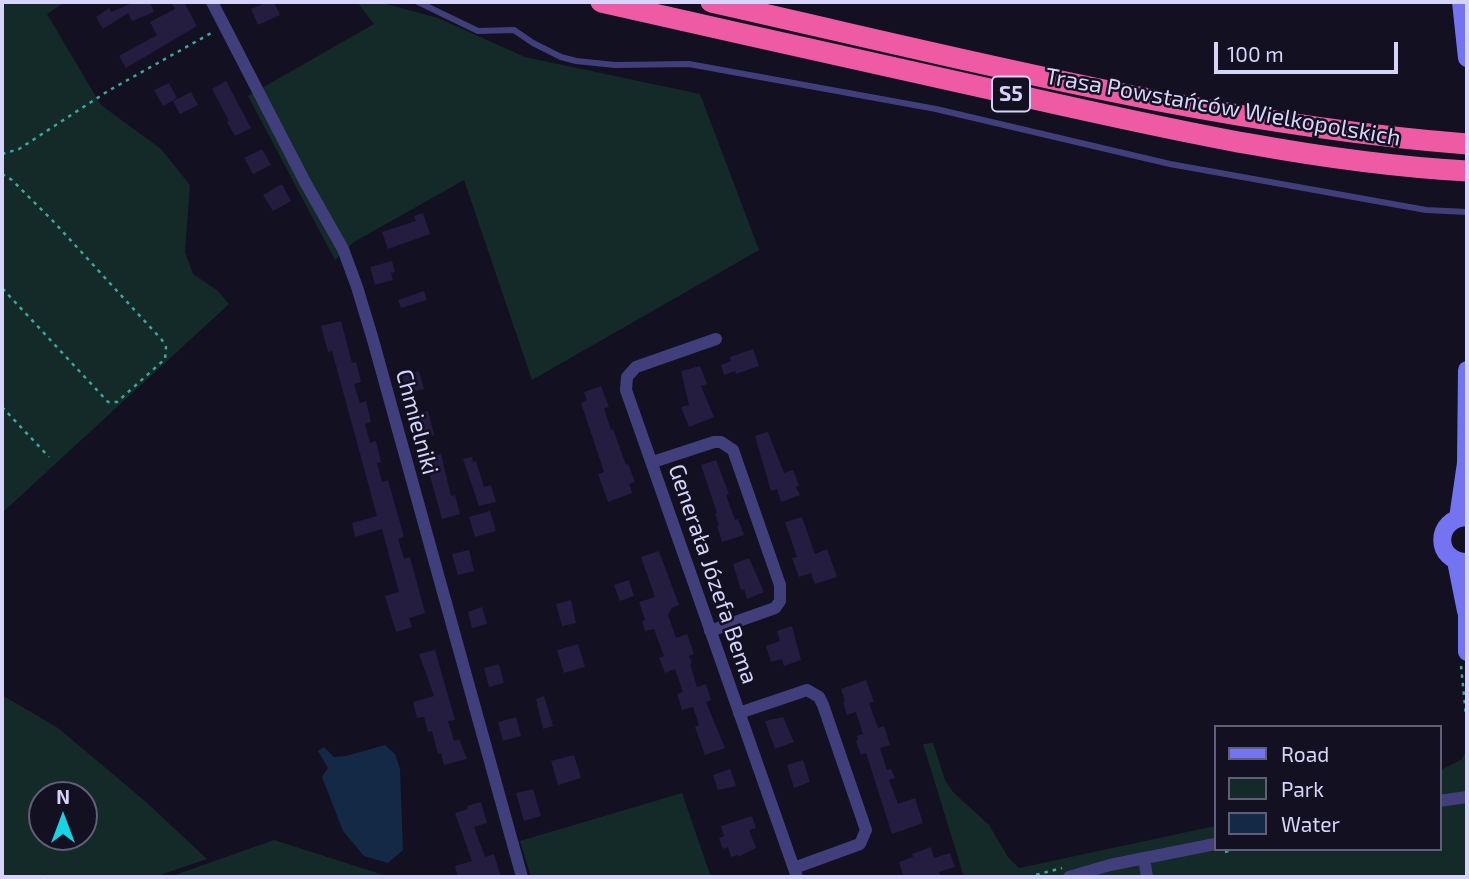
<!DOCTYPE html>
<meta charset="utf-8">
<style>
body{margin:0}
#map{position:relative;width:1469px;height:879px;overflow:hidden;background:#121021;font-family:"Exo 2",sans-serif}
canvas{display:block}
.frame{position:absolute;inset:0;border:4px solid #d7d4fb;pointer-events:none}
.legend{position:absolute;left:1214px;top:725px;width:228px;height:126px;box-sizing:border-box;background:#121021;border:2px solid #615e78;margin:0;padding:9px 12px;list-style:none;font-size:21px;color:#d7d4fb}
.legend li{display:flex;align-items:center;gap:14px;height:35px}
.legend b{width:35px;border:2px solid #615e78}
.north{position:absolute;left:28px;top:781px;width:70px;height:70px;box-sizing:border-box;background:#121021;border:2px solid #615e78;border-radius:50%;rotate:0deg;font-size:19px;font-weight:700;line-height:28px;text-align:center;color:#d7d4fb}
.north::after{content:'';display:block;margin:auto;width:24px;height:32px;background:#16d4e4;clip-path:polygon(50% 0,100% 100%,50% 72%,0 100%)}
.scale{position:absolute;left:1214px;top:42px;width:184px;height:32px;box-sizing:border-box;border:4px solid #d7d4fb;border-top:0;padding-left:9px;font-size:21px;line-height:24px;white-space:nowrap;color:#d7d4fb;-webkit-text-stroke:5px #121021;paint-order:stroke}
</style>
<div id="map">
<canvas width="1469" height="879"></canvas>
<div class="frame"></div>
<ul class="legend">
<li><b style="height:9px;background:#7474f2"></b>Road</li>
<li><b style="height:19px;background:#132a29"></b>Park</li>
<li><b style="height:19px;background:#142946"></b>Water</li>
</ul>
<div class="north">N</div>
<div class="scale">100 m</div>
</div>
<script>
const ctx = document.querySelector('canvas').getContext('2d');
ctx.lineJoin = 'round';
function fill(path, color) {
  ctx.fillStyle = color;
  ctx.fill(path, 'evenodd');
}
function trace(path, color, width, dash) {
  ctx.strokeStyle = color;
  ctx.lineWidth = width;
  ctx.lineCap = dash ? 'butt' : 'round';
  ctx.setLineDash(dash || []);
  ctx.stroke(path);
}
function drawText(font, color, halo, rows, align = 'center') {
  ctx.font = font + ' "Exo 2",sans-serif';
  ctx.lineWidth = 5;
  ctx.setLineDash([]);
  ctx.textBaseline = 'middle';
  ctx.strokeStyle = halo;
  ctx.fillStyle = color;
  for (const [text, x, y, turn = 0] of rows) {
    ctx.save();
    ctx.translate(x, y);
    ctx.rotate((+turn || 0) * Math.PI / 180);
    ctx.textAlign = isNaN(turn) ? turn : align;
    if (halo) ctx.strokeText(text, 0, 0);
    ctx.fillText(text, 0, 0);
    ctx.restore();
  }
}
fill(new Path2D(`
 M2 2H65L47 14 101 105 161 149 190 185 185 252 193 274 218 291 229 304 2 513Z
 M357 2H379L438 18 525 57 700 94 759 250 532 380 464 180 354 242 335 260 248 96 374 24Z
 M2 695 58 728 145 801 207 859 154 877H46L44 874 34 877H2ZM84 795V837H42V795Z
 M933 743 945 780 953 792 989 825 1008 857 1019 868 1215 826V849H1439V771L1462 759 1466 751 1467 877H964L923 744Z
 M682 793 711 877H531L520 841Z
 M274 840 390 877H169Z`), '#132a29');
fill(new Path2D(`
 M385 745 395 754 400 769 403 850 388 863 364 856 343 831 322 777 328 768 318 751 324 747 334 757 346 756Z`), '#142946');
fill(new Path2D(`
 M135 2H150L154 12 132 21 128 13 103 29 96 17 109 8 111 12Z
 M171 2H184L197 26 126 68 119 56 157 35 150 22 175 9Z
 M268 2H274L280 15 258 25 251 9Z
 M226 81 251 128 235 136 227 122 229 121 212 89Z
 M169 83 177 98 163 106 154 90Z
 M191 92 198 105 180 114 173 101Z
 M262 149 271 165 253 174 244 158Z
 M282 184 291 201 273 211 263 195Z
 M423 213 430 234 388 249 382 232 416 221 414 216Z
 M392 261 395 272 391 273 393 280 375 285 370 267Z
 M424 291 427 300 401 308 398 300Z
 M341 321 352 363 356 362 361 382 354 384 360 403 366 401 371 422 365 424 370 443 376 441 381 462 377 463 382 482 388 480 404 537 398 539 404 559 410 557 425 613 409 618 412 627 396 632 385 596 399 592 382 529 355 537 352 523 377 516 332 351 328 352 321 326Z
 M753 349 759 366 736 374 735 371 724 375 721 365 731 361 730 357Z
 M700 366 707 384 701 386 714 417 689 427 681 407 689 405 681 371Z
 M419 371 424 389 407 393 402 376Z
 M601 386 609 407 604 408 611 430 613 429 626 465 628 464 635 482 629 484 632 493 608 502 598 474 604 472 581 403 587 400 584 392Z
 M428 411 434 435 417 439 411 415Z
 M768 432 784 473 793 470 799 486 796 487 800 495 781 502 777 489 771 491 755 436Z
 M441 454 451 496 455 495 460 514 442 519 425 458Z
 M472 457 473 462 476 461 484 487 491 485 496 502 479 506 463 459Z
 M716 460 729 494 726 495 735 520 738 519 744 535 722 542 717 526 719 525 715 514 717 513 701 465Z
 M490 511 496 531 475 537 469 517Z
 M802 517 815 554 827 549 837 577 815 584 811 573 799 577 792 558 797 557 785 522Z
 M469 550 474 571 458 575 452 554Z
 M659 551 679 605 672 608 668 615 676 638 687 634 694 654 689 656 692 663 690 664 697 687 706 684 711 700 706 702 725 748 705 755 695 727 699 725 693 707 682 710 677 694 683 692 675 669 665 673 659 658 664 656 654 629 645 631 642 621 645 620 639 602 655 597 641 557Z
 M749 558 764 592 747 599 744 589 741 590 733 564Z
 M629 580 634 596 620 601 614 585Z
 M571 600 576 623 562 626 556 604Z
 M482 607 487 624 472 628 468 612Z
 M792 626 801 660 784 666 782 659 771 662 766 646 780 641 777 631Z
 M578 644 585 667 564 673 557 650Z
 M435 650 455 720 448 721 454 741 459 739 467 759 444 765 441 753 438 754 432 731 428 732 424 717 417 718 413 702 434 696 419 654Z
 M499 664 504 683 489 687 484 668Z
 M866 680 874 702 869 703 878 728 884 726 890 745 880 748 887 770 891 769 895 778 889 780 898 804 915 798 923 823 892 834 866 753 861 755 856 741 858 740 857 736 863 734 856 712 847 715 843 702 845 701 841 689Z
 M544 696 553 726 543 729 536 699Z
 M516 717 521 736 503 741 498 722Z
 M783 717 794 742 775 749 765 721Z
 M574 755 581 778 558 785 551 761Z
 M803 760 810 782 794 788 787 765Z
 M730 769 736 786 718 790 713 775Z
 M533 789 541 816 524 821 516 793Z
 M481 802 487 823 474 827 485 857 494 854 501 877H458L455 866 472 861 455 813 468 809 467 806Z
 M752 816 756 828 749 830 756 848 738 857V855L731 857 728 847 723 849 719 838 724 836 721 826Z
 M931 847 934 858 950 853 955 867 939 872 940 875 934 877H904L899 862 913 857 912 854Z`), '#241d40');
trace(new Path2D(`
 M2 154 19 149 108 91 213 32
 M2 174 12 180 52 220 162 340 166 347 165 359 117 402H108L2 288
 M2 407 49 457
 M1461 666 1467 725
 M1225 852 1236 849
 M1028 877 1062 868`), '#3aa89f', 2.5, [3.5, 5]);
trace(new Path2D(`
 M418 2 478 31 514 30 533 43 561 57 576 61 615 65 689 64 936 109 1170 164 1426 210 1467 212`), '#403f7b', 6);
trace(new Path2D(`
 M212 2 305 182 343 249 357 287 373 340 522 877
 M716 339 636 367 627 377 626 390 797 877
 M653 462 714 442H721L733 450 780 585V601L775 608 710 631
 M739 713 807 690 819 697 823 705 866 830 860 844 794 868
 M1439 801 1467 797
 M1144 858 1147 877
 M1069 877 1110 865 1215 844`), '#403f7b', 12);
trace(new Path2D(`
 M1461 2 1467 58
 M1467 517C1434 518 1434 562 1467 562
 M1458 518 1466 463 1467 370
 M1456 561 1466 611
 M1467 600V652`), '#7474f2', 18);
trace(new Path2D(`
 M601 2C744 34 887 67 1030 98 1173 130 1320 163 1467 171
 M711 2C961 58 1211 124 1467 144`), '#ef5aa5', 21);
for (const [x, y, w] of [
 [1011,94,38]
]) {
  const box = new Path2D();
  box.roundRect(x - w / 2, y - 17.5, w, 35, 5);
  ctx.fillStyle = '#121021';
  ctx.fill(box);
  trace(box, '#d7d4fb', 2);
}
drawText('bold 21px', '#d7d4fb', null, [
 ["S5",1011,94]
]);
drawText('23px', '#d7d4fb', '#121021', [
 ["Trasa Powstańców Wielkopolskich",1223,107,10],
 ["Chmielniki",417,422,75],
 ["Generała Józefa Bema",713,574,71]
]);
</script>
